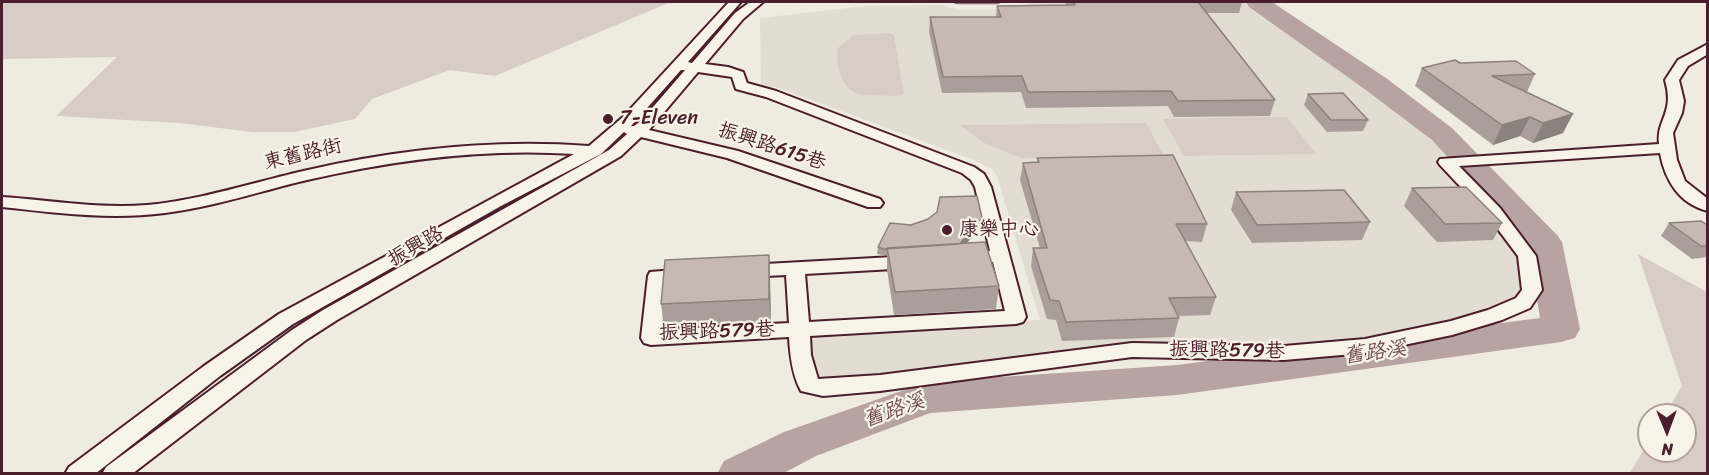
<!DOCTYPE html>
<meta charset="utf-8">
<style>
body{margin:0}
#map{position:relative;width:1709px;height:475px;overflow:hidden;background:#f0ebe0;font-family:Sriracha,sans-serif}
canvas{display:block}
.frame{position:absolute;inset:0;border:3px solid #4a1f2b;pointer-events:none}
.north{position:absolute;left:1637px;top:403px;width:60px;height:60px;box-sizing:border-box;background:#f7f3e8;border:2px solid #b29e9c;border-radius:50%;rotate:179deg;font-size:16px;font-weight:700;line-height:24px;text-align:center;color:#4a1f2b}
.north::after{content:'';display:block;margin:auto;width:21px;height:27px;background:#4a1f2b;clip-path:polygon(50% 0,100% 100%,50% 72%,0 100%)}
</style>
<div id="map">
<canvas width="1709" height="475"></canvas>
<div class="frame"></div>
<div class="north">N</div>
</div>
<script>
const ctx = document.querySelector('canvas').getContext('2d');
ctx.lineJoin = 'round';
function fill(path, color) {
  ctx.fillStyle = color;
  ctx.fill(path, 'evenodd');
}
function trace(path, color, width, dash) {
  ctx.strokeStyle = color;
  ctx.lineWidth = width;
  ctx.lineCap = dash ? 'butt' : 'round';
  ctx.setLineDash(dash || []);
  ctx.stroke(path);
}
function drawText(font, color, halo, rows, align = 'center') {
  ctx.font = font + ' Sriracha,"LXGW WenKai TC",sans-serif';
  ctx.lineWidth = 4.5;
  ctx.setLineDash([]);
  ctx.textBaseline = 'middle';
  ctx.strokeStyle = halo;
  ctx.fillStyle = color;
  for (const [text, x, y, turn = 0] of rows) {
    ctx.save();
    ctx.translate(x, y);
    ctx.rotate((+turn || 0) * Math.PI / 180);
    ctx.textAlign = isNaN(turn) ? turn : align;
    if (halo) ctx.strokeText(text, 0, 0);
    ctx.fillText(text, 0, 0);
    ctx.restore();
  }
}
fill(new Path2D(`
 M1035 2H1243L1254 11 1360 81 1450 155 1441 156 1499 211 1519 234 1524 297 1505 310 1298 353 1218 349 893 378 813 379 807 333 1040 320 997 176 992 169 971 159 776 87 761 86 760 18 865 6 942 5 960 10H984L1017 7Z`), '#e3dcd2');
fill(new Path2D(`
 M2 2H671L495 76 450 70 372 99 355 119 294 132H252L179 123 56 116 117 57 2 59Z
 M890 33 894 35 904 94 900 96 860 95C841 87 835 67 838 48L853 35Z
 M1287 117 1316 154 1184 156 1163 119Z
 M1146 123 1164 156 1021 158 982 142 960 125Z
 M1638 254 1707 292V473H1630L1649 441V451H1685V415H1665L1682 386Z`), '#d8cdc6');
trace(new Path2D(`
 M956 2H998`), '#8b6f72', 4.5);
fill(new Path2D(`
 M1246 2H1272L1386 78 1452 128 1557 235 1562 242 1580 329 1575 338 1561 342 1177 395 930 413 816 456 782 474H717L724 461 784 432 927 382 1177 365 1540 318 1528 244 1432 140 1366 90 1249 7Z`), '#b7a4a2');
const minor = new Path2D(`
 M729 2H741L688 62 692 63 735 13 750 2H763L743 19 705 64 728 67 743 72 747 83 776 91 974 167 984 174 991 187 1026 317 1023 322 1016 324 810 336 811 355 818 379 880 375 1132 343 1284 346 1365 339 1451 321 1488 310 1516 298 1522 290 1518 256 1488 216 1440 165 1438 162 1440 159 1659 144C1656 119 1675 114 1665 80L1678 60 1708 44V54L1688 66 1679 80 1684 101 1682 113 1673 133 1677 160 1685 181 1708 199V211C1679 204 1665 180 1660 153L1459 166 1500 208 1536 256 1542 290 1530 308 1502 320 1452 335 1365 353 1284 360 1132 357 880 391 823 396 801 391C792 375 790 355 789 337L651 345 644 343 641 338 648 276 650 272 687 269 694 271 696 275 694 279 666 282 662 330 789 323 786 275 747 277 740 275 738 271 740 267 747 265 911 256 918 258 920 262 918 266 911 268 805 274 809 322 1005 311 993 262H959L957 258 959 254 990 251 975 187 971 180 962 173 766 97 736 89 732 77 698 72 649 130 738 151 880 199 883 203 880 207H868L727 158 641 137 621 156 337 320 306 340 132 474H102L106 467 292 330 323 310 609 150 627 134 624 132 601 154 501 206 293 324 220 376 95 474H65L69 467 204 366 279 314 574 154C484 148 394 160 307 180 260 191 214 207 165 213 111 220 56 213 2 207V197C50 200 98 209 147 205 202 200 254 182 308 170 400 149 494 139 589 146L623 117ZM681 70H685L641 121 634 126H631Z`);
trace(minor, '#4a1f2b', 4);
fill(minor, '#f7f3e8');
fill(new Path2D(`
 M1065 2H1242L1239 13H1207L1275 100 1270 116 1174 117 1168 106 1026 108 1021 92 942 93 929 32 930 17H996L997 6 1066 5Z
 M1460 63 1535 74 1527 92 1563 133 1533 143 1520 136 1493 145 1415 86 1422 68Z
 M1308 94 1368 120 1363 131 1327 132 1304 105Z
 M1037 158 1207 224 1202 242 1186 241 1216 297 1210 315 1178 316 1179 318 1174 337 1062 341 1056 320 1047 319 1031 266 1033 248H1040L1020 180 1023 163 1037 162Z
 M1412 188 1502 223 1493 240 1437 242 1404 206Z
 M1236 192 1370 222 1362 240 1252 243 1231 210Z
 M982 218V225L974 236 966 243 999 286 996 309 894 315 887 270V255H883L877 254 878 247 911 225Z
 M1669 223 1707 225V257L1692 259 1661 236Z
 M769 255 771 322 664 328 661 304Z`), '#aa9e9a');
fill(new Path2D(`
 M1573 114 1563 133 1533 143 1543 123Z
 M1530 117 1520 136 1493 145 1502 125Z
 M982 218V225L974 236 958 251V244Z
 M769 255 770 277 771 322 769 299Z`), '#8b817d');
const building = new Path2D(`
 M1074 2H1198L1275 100 1178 101 1171 91 1028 92 1022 76 943 77 930 17H1001L997 6 1075 5Z
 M1455 60 1460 63 1516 61 1535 74 1492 76 1573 114 1543 123 1530 117 1502 125 1422 68Z
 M1343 93 1368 120H1331L1308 94Z
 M1173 155 1207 224H1176L1216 297 1169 298 1179 318 1066 322 1059 301 1050 300 1033 248H1047L1023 163 1039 162 1037 158Z
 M1466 187 1502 223 1445 224 1412 188Z
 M1344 190 1370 222 1257 225 1236 192Z
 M977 196 982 218 974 230 959 244 884 249 878 247 890 223 911 225 928 219 937 212 940 197Z
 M1701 221 1707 225V246H1701L1669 223Z
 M985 242 999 286 895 292 887 248Z
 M769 255V299L661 304 665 260Z`);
fill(building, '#c6b8b3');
trace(building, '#8b817d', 1.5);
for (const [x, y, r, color] of [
 [608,119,6,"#4a1f2b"],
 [947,230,6,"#4a1f2b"]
]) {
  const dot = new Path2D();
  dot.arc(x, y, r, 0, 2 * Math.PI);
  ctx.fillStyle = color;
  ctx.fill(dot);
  trace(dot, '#f7f3e8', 2);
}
drawText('20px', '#4a1f2b', '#f7f3e8', [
 ["7-Eleven",620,119],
 ["康樂中心",959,230]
], 'left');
drawText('20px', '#4a1f2b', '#f7f3e8', [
 ["振興路615巷",772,147,18],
 ["東舊路街",303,155,-13],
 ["振興路",416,247,-30],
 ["振興路579巷",717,332,-2],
 ["振興路579巷",1227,351,1]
]);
drawText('italic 21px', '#704e55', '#f7f3e8', [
 ["舊路溪",1375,353,-8],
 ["舊路溪",894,411,-19]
]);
</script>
